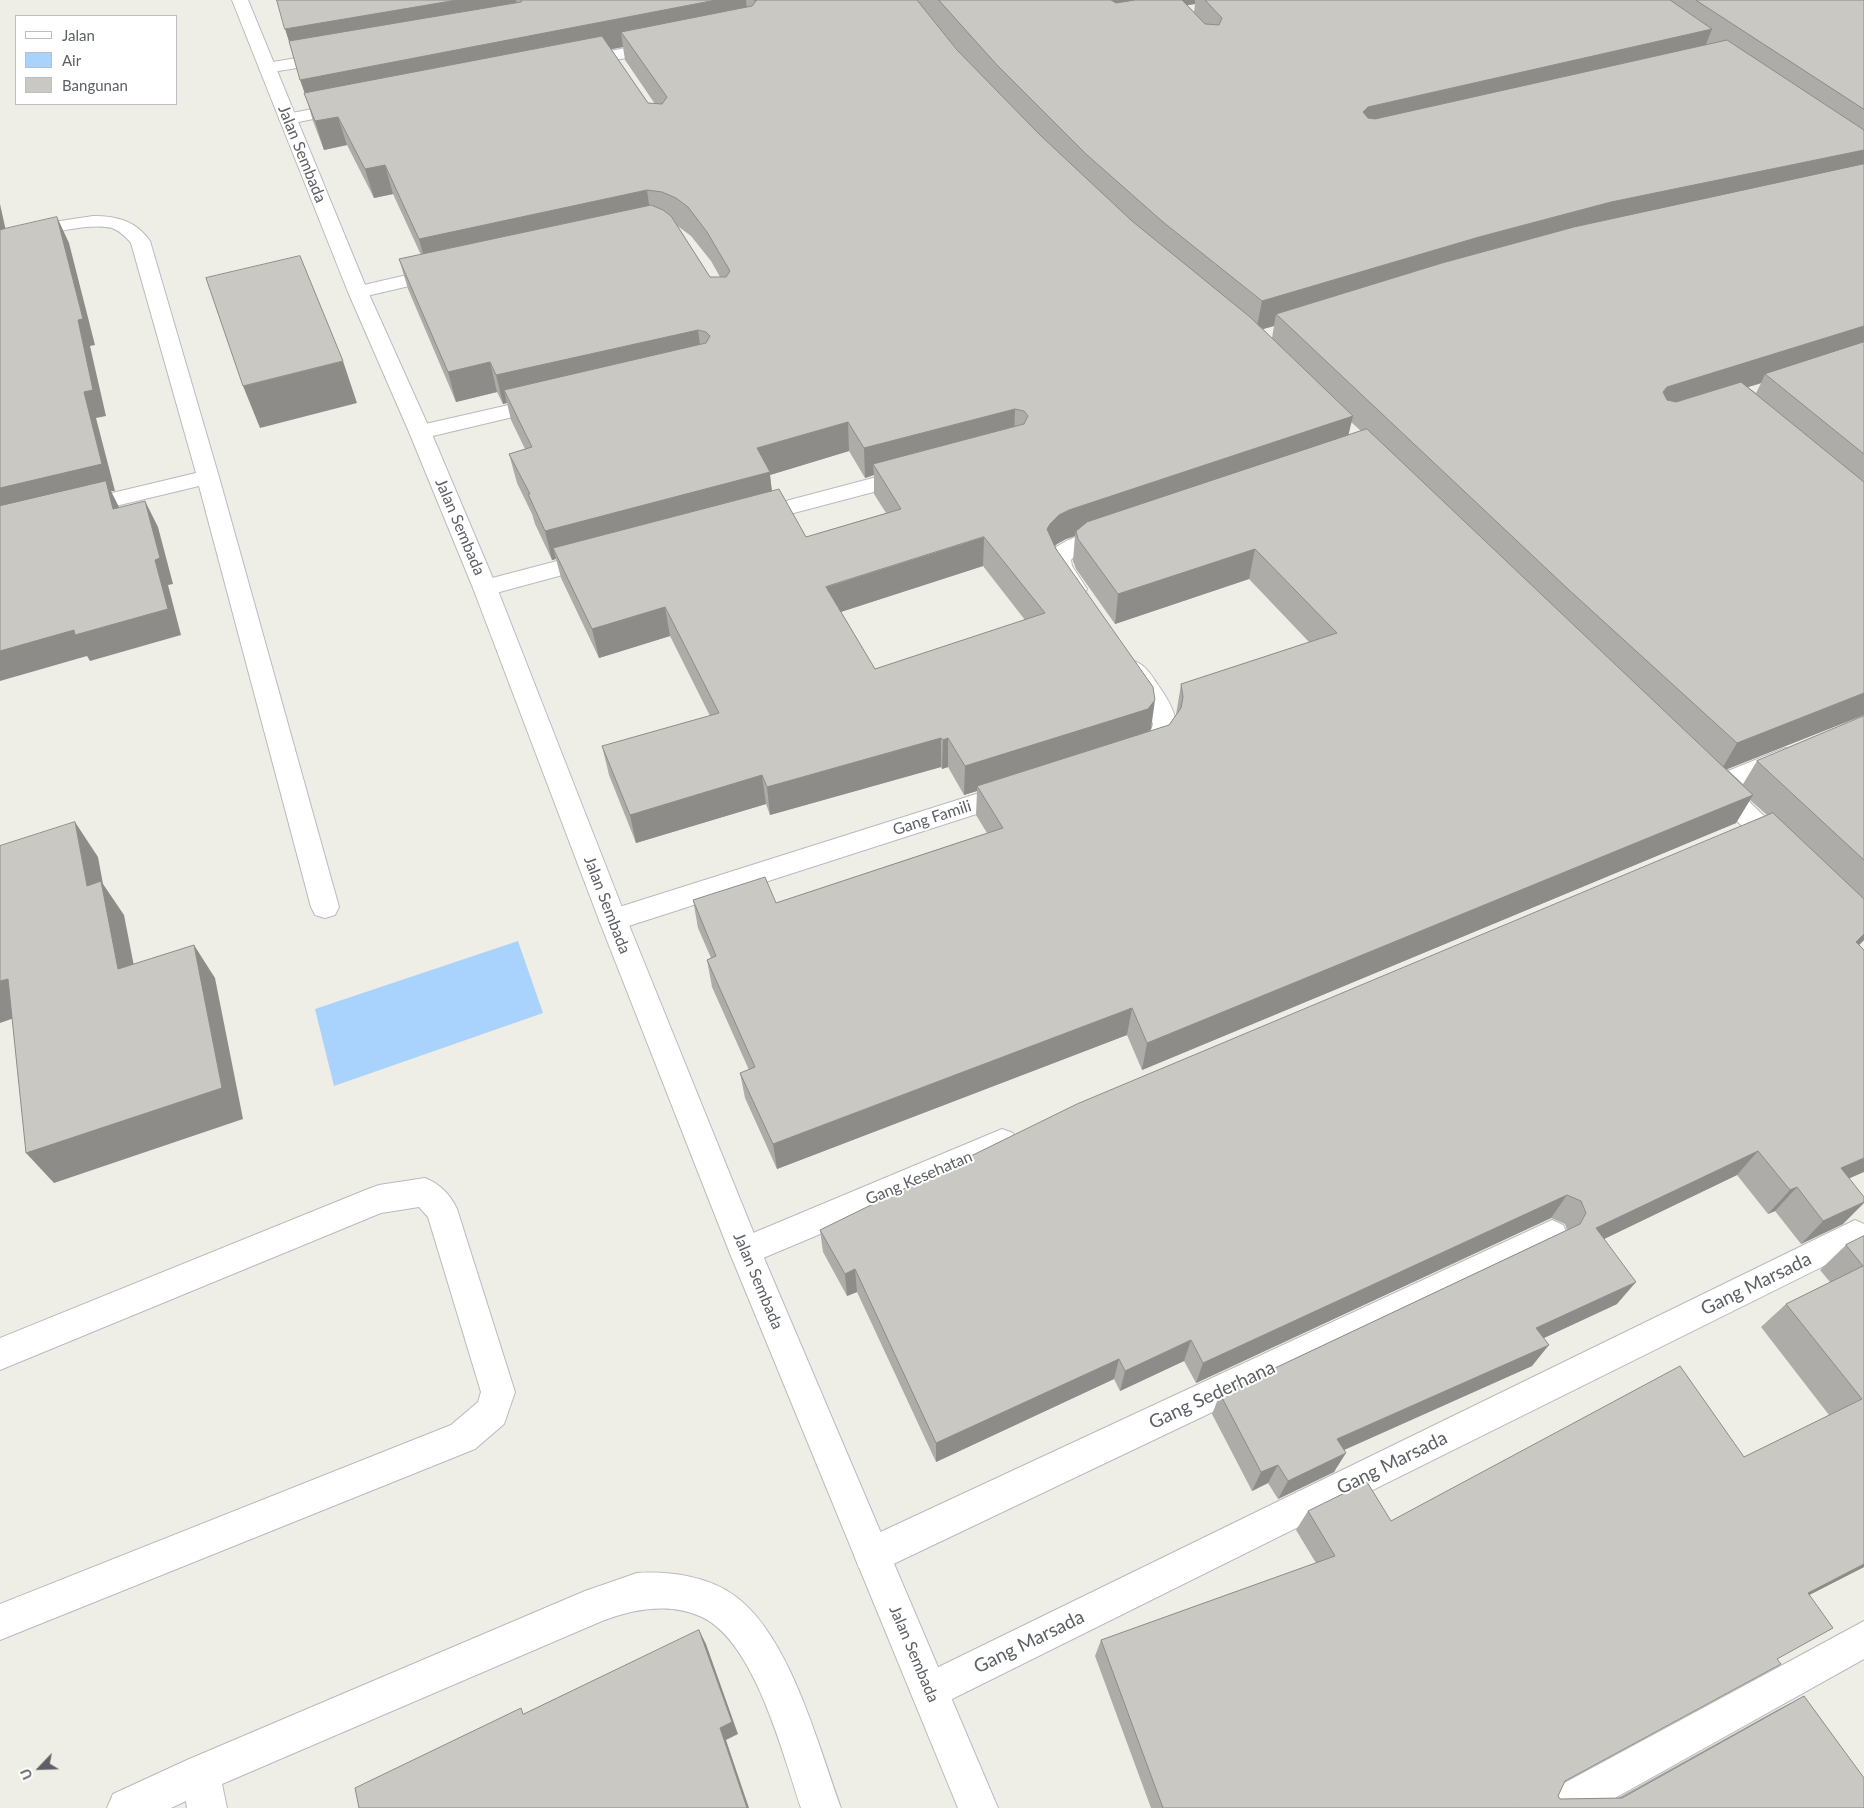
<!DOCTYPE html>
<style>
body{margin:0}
#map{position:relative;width:1864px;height:1808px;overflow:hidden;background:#efeee6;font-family:Lato,sans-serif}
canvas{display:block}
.legend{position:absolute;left:15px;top:15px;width:162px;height:90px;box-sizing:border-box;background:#fff;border:1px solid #bebfc2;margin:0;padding:6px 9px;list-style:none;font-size:15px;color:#5d6066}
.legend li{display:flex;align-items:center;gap:10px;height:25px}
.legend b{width:25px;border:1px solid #bebfc2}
.north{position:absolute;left:15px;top:1743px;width:50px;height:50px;-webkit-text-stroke:4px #fff;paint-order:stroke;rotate:246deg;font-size:14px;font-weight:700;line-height:20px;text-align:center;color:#5d6066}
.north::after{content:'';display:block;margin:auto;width:18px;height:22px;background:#5d6066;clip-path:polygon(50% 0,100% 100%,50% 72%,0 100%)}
</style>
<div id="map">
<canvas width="1864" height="1808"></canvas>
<ul class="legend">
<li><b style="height:6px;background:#fff"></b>Jalan</li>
<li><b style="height:14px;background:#a9d2fc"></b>Air</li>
<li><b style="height:14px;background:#cac8c3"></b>Bangunan</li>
</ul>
<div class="north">U</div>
</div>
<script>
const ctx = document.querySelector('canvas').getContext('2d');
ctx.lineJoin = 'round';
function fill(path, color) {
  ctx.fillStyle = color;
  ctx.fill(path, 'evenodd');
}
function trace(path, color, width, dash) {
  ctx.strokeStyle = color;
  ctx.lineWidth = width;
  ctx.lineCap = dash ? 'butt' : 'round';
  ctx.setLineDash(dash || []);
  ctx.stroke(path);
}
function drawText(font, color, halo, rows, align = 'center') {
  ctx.font = font + ' Lato,sans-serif';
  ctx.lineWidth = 4;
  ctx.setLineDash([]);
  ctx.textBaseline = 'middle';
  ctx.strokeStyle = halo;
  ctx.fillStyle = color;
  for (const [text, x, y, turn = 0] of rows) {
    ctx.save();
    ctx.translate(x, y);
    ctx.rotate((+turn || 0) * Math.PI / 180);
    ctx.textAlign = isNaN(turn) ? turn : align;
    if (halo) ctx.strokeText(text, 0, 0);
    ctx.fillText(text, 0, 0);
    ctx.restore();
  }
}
fill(new Path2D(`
 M518 941 543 1013 334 1086 315 1009Z`), '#a9d2fc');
const lane = new Path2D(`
 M425 1178C440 1184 450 1194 457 1209L515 1392 504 1424 475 1449 0 1640V1604L451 1425 478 1402 481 1392 428 1217 419 1207 381 1213 0 1370V1338L368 1189 379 1185Z`);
const street = new Path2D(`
 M662 41 668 42 670 46 668 50 579 67 573 66 571 62 573 58 579 57Z
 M332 52 338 53 340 57 338 61 267 73 261 72 259 68 261 64 267 63Z
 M348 102 354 103 357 107 354 111 288 124 282 123 279 119 282 115Z
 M93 216C117 216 136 221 150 241L219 477 339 907 335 915 325 918 315 915 311 907 199 486 78 515 70 513 67 508 70 503 196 473 131 243C126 237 120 231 112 228 86 221 28 239 0 246V234L60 221Z
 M441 267 448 269 451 273 448 277 358 298 351 296 348 292 351 288Z
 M544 397 551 398 555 403 551 408 420 439 412 437 409 432 412 427Z
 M911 468 919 470 922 475 919 480 752 524 744 522 741 517 744 512Z
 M1109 526 1117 529 1120 534 1117 539 1076 554 1071 560 1072 566 1087 589 1083 595 1075 597 1067 595C1061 586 1051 575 1048 565 1042 543 1094 531 1109 526Z
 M595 551 603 554 607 559 603 564 485 596 477 594 473 588 477 582Z
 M1134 661C1146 665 1151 675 1158 685 1181 717 1189 746 1143 760L1134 758 1130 751C1137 739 1150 739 1153 724L1147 706 1122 670 1125 664Z
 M1785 748 1794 751 1798 758 1794 765 1736 789 1788 839 1792 846 1788 853 1779 856 1770 853 1708 793 1704 786 1708 779Z
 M1011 783 1020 786 1024 793 1020 800 613 931 603 928 599 920 603 912 613 909Z
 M1002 1129 1013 1133 1017 1143 1013 1153 756 1261 745 1266 734 1261 729 1251 734 1241Z
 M1552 1220 1563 1225 1568 1235 1563 1245 885 1568 872 1573 859 1568 854 1555 859 1542Z
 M1855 1220 1864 1224V1246L942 1704 929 1710 916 1704 910 1691 916 1678Z
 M637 1573C669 1571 708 1576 735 1596 790 1636 818 1745 841 1808H801C783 1755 755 1642 702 1617 670 1602 633 1609 602 1621L222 1784 227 1808H187L186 1801 171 1808H107L113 1794 187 1760 585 1591Z
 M1864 1621V1659L1597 1808H1538L1544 1794Z`);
const secondary = new Path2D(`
 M232 0H248L368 292 431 432 497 588 627 920 761 1251 998 1808H958L729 1251 599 920 473 588 409 432 348 292Z`);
trace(lane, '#b8babf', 2);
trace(street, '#b8babf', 2);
trace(secondary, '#b9bbc1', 2);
fill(lane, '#fff');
fill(street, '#fff');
fill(secondary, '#fff');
fill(new Path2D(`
 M277 0H1864V715L1727 769 1743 784 1757 761 1864 716V940L1859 945 1849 1178 1843 1224 1801 1244 1775 1211 1768 1214 1737 1175 1604 1239 1617 1304 1544 1338 1532 1366 1344 1450 1334 1472 1278 1499 1268 1483 1252 1491 1212 1414 1220 1394 1567 1230 1565 1224 1551 1218 1196 1383 1184 1361 1120 1391 1114 1379 936 1462 857 1292 847 1296 823 1252 820 1230 1767 815 1750 800 1736 823 1142 1070 1127 1035 777 1169 745 1098 740 1073 749 1070 712 987 707 960 711 958 698 928 693 900 776 903 987 833 976 815 977 791 964 795 948 767 942 769 941 767 770 815 766 804 636 843 609 775 602 746 710 716 670 636 599 658 561 578 556 559 552 560 535 524 532 514 517 483 509 454 525 449 511 420 507 403 503 404 497 392 456 402 408 289 399 259 421 255 393 194 374 198 347 145 324 150 313 121ZM1195 4 1194 12 1187 5ZM948 39 966 60 957 50ZM623 47 625 60 655 104 648 103 611 49ZM677 225 679 227 691 236 711 261 720 277H710ZM1274 326 1272 338 1263 329ZM1761 383 1756 393 1748 387 1759 384ZM1351 422 1361 431 1348 435ZM849 451 865 478 874 475V494L886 513 806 537 772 491 770 475ZM1075 536 1073 561 1076 569 1115 624 1249 579 1309 642 1181 684 1176 715 1169 725 1148 732 1151 729 1055 546 1057 544 1066 539ZM983 566 1025 620 875 669 841 612Z
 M1864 1236V1567L1809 1595 1777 1659 1565 1781 1558 1796 1560 1799 1618 1798 1775 1711 1804 1696 1864 1808H1151L1095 1656 1101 1640 1316 1563 1296 1530 1308 1511 1391 1521 1744 1457 1829 1415 1761 1327 1786 1304 1830 1282 1820 1270 1846 1245Z`), '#aeaca8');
fill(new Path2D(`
 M457 0H516L520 18 294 57 285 29Z
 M716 0H746L748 22 621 32 623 47 310 108 300 80Z
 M1105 0H1195V4L1113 17Z
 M1712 29 1701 57 1362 135 1363 112 1368 107Z
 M338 117 347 145 324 150 315 121Z
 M1864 150V175L1276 314 1274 326 1256 331 1262 301 1479 237 1611 202Z
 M385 165 393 194 374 198 365 169Z
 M647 190 651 219 427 269 419 239Z
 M0 204 6 231 0 234Z
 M57 217 69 243 95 345 90 346 106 416 96 418 115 491H111L119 507 126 535 0 518V488L78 320Z
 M1864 326V351L1765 374 1761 383 1654 416 1663 392 1667 387Z
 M698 330 702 359 504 390 507 403 503 404 496 375Z
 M343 361 357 403 260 428 243 386Z
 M490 362 497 392 456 402 448 372Z
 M1015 409 1014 438 873 464 874 475 865 478 864 448Z
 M1353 416 1346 445 1076 531 1075 536 1066 539 1057 544 1047 554V529L1050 524 1059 515 1069 510Z
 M848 422 849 451 770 475 773 502 553 548 556 559 552 560 545 531 757 448Z
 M145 501 158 527 173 584 168 585 181 635 90 661 87 656 0 681V651L155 560Z
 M984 537 983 566 828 616 826 587Z
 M1255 549 1249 579 1115 624 1118 594Z
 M665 607 670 636 599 658 592 629Z
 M1864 693V715L1720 772 1737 743Z
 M1155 700 1151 729 1144 737 977 786V791L964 795 965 766Z
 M941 738V767L770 815 767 787Z
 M948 738V767L942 769 943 740Z
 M762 775 766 804 636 843 630 815Z
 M1753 795 1736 823 1142 1070 1147 1043Z
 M75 822 98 857 103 884 124 915 141 1002 118 969 87 886Z
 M1864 934V940L1835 969 1856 942Z
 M194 945 215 978 243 1119 54 1183 26 1153Z
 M8 979 34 1011 0 1023V981Z
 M1132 1008 1127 1035 777 1169 773 1144Z
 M1758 1151 1737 1175 1579 1251 1596 1228Z
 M1864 1158V1172L1818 1192 1841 1168Z
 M1797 1187 1775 1211 1768 1214 1790 1190Z
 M1567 1195 1551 1218 1196 1383 1203 1363Z
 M1864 1202V1203L1843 1224 1801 1244 1823 1221Z
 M855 1269 857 1292 847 1296 845 1274Z
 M1636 1282 1617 1304 1520 1349 1536 1328Z
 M1191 1340 1184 1361 1120 1391 1125 1371Z
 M1549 1345 1532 1366 1326 1458 1337 1439Z
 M1119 1359 1114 1379 936 1462V1443Z
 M1346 1453 1334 1472 1278 1499 1288 1481Z
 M1278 1465 1268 1483 1252 1491 1261 1472Z
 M1864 1564V1567L1780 1610 1808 1593Z
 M699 1630 706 1644 738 1734 726 1740 749 1808H747L720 1728Z`), '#8d8c88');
const building = new Path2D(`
 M277 0H457L285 29Z
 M522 0H716L300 80 289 41 521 2Z
 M754 0H917L957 50 1040 135 1132 221 1250 317 1353 416 1069 510 1059 515 1050 524 1047 529 1056 549 1153 687 1155 700 1148 709 965 766 948 738 943 740 941 738 767 787 762 775 630 815 602 746 719 713 665 607 592 629 553 548 779 489 806 537 901 509 873 464 1024 424 1028 416 1024 411 1015 409 864 448 848 422 757 448 770 472 545 531 528 494H530L509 454 532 447 504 390 706 343 710 336 706 332 698 330 496 375 490 362 448 372 399 259 651 205 663 210 671 216 710 277H726L730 271 707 232 688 207 676 198 662 192 647 190 419 239 385 165 365 169 338 117 315 121 304 93 602 36 648 103 662 104 667 97 621 32 752 6 756 1ZM984 537 1045 613 875 669 826 587Z
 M939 0H1111L1116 3 1135 0H1182L1205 24 1219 25 1222 18 1205 0H1670L1712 29 1368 107 1363 112 1368 118 1375 119 1727 40 1864 130V150L1611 202 1479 237 1262 301 1163 222 1086 154 997 65Z
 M1696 0H1864V109Z
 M1864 164V326L1667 387 1663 392 1667 400 1676 402 1741 382 1864 482V693L1737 743 1568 589 1276 314 1442 263 1574 227Z
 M57 217 83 319 78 320 93 390 84 392 102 464 0 488V230Z
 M300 256 343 361 243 386 206 278Z
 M1864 342V454L1765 374Z
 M1367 429 1753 795 1147 1043 1132 1008 773 1144 740 1073 755 1067 707 960 716 956 693 900 765 877 776 903 1003 828 977 786 1169 725 1181 708 1183 697 1181 684 1337 633 1255 549 1118 594 1078 539 1076 531 1087 522Z
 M106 481 113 509 145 501 160 558 155 560 168 609 75 635 74 630 0 651V506Z
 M1864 716V860L1757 761Z
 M1773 813 1864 899V934L1856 942 1864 950V1158L1841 1168 1864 1197V1202L1823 1221 1797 1187 1790 1190 1758 1151 1596 1228 1636 1282 1536 1328 1549 1345 1337 1439 1346 1453 1288 1481 1278 1465 1261 1472 1220 1394 1580 1224 1586 1213 1581 1201 1567 1195 1203 1363 1191 1340 1125 1371 1119 1359 936 1443 855 1269 845 1274 820 1230 1077 1104Z
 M75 822 87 886 101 881 118 969 194 945 222 1088 26 1153 8 979 0 981V846Z
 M1864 1236V1564L1808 1593 1833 1628 1777 1659 1781 1664 1565 1781 1558 1796 1560 1799 1622 1798 1804 1696 1864 1778V1808H1163L1101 1640 1335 1556 1308 1511 1367 1482 1391 1521 1680 1366 1744 1457 1862 1399 1786 1304 1863 1266 1846 1245Z
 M699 1630 732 1722 720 1728 747 1808H359L355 1788 521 1708 523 1714Z`);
fill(building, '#cac8c3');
trace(building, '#8d8c88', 1);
drawText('16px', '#5d6066', '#fff', [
 ["Jalan Sembada",302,154,68],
 ["Jalan Sembada",460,527,67],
 ["Gang Famili",932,818,-18],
 ["Jalan Sembada",607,905,69],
 ["Gang Kesehatan",919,1178,-23],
 ["Jalan Sembada",758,1281,67],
 ["Jalan Sembada",914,1654,67]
]);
drawText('19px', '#5d6066', '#fff', [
 ["Gang Marsada",1756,1284,-26],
 ["Gang Sederhana",1212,1395,-25],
 ["Gang Marsada",1392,1463,-26],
 ["Gang Marsada",1029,1642,-26]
]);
</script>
